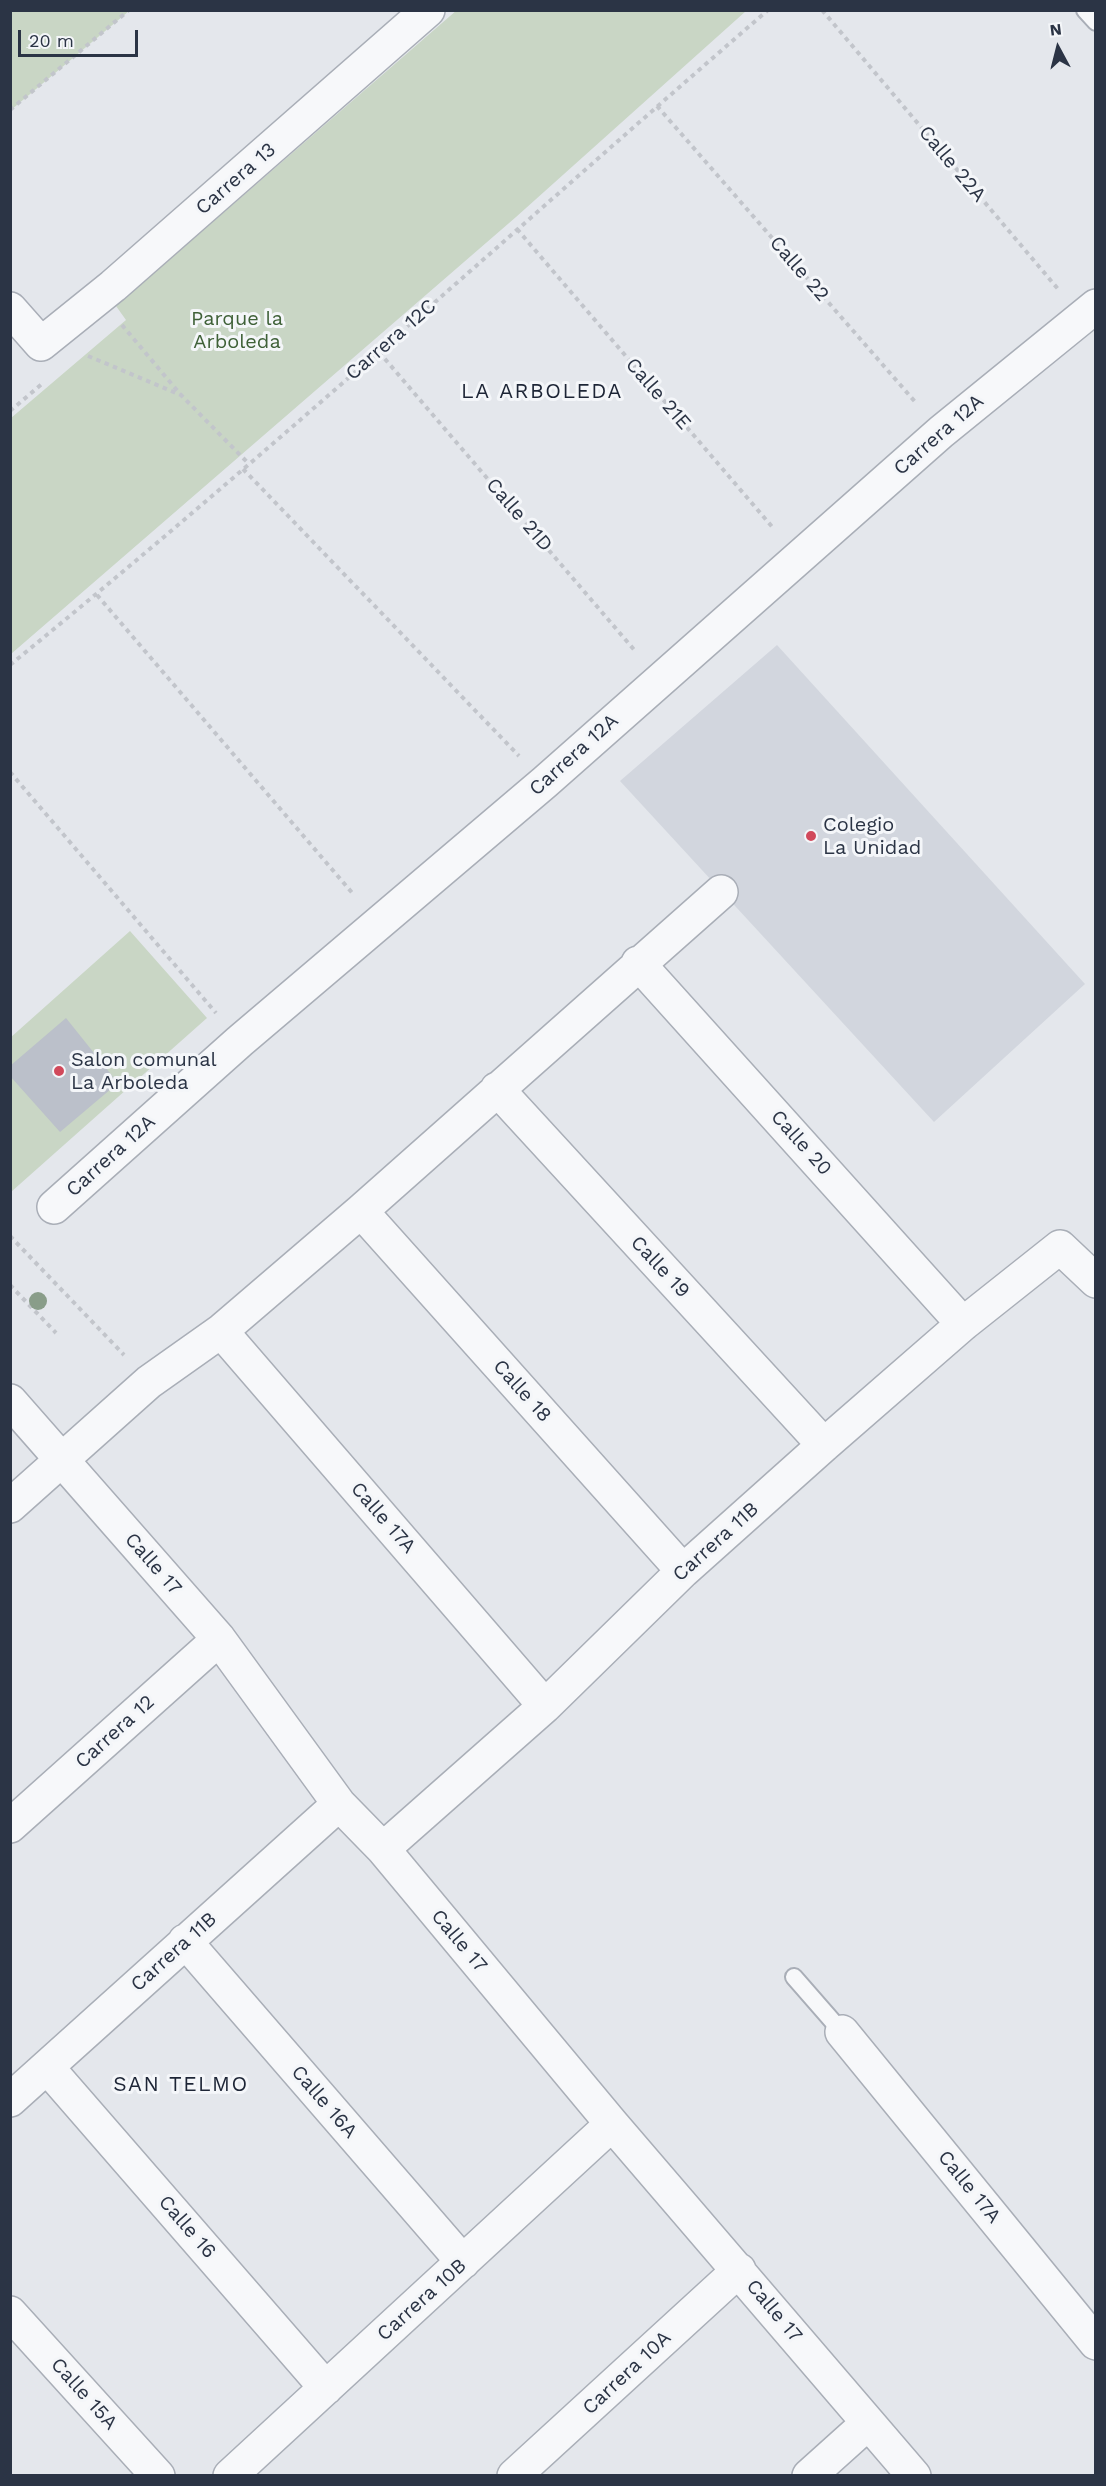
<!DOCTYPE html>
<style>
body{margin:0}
#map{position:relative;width:1106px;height:2486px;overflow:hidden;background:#e4e7ec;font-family:"Work Sans",sans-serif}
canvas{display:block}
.frame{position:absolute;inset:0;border:12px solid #2b3445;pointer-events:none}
.north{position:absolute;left:1028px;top:18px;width:60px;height:60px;-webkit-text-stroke:4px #f4f6f9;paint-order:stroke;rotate:353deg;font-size:16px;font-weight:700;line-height:24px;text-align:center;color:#2b3445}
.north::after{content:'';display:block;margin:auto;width:21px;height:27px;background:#2b3445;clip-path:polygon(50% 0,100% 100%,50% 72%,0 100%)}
.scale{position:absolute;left:18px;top:30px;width:120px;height:27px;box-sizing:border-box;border:3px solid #2b3445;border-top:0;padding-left:8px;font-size:18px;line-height:21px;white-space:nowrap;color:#2b3445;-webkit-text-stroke:4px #f4f6f9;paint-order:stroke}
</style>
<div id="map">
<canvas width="1106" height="2486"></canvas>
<div class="frame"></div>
<div class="north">N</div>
<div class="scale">20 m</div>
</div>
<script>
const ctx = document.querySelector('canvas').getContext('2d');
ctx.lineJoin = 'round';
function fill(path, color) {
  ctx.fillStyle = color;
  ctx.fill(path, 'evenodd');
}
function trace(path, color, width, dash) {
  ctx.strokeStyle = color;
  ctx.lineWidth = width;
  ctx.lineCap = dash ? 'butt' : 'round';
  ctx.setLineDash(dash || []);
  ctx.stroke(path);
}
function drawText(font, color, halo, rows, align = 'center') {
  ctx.font = font + ' "Work Sans",sans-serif';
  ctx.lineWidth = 6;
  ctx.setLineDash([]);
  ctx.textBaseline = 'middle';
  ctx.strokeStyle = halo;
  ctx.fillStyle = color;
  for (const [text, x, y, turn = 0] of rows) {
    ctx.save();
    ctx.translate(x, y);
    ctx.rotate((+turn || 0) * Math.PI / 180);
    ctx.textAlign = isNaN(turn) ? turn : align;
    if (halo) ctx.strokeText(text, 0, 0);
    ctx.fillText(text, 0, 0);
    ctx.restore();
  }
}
fill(new Path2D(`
 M777 645 1085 984 934 1122 620 781Z`), '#d2d6de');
fill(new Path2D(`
 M11 10H129V11L11 110Z
 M457 10 746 11 516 217 11 654V418L126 320 116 306Z
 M130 931 207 1018 11 1192 10 1038Z`), '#c9d6c5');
fill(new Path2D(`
 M66 1018 118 1083 60 1132 10 1076V1066Z`), '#bbc0ca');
const lane = new Path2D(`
 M1085 10 1096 22
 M794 1977 842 2032`);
const street = new Path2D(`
 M10 309 41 344 113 286 428 10
 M638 963 963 1324
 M497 1089 824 1445
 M54 1207 240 1041 545 782 941 432 1096 306
 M361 1211 683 1571
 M221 1331 545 1706
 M10 1401 219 1639 339 1804 383 1849 612 2124 914 2476
 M10 1506 149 1382 221 1331 361 1211 721 892
 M10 1826 219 1639
 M383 1849 545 1706 683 1571 824 1445 963 1324 1060 1247 1096 1281
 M185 1941 463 2262
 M842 2032 1096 2343
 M47 2067 326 2388
 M10 2100 339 1804
 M10 2313 158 2476
 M230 2476 612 2124
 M514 2476 739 2270
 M809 2476 868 2423`);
trace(lane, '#a9aeb7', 20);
trace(street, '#a9aeb7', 36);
trace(new Path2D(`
 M822 10 1058 289
 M657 106 917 404
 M10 110 129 10
 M517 229 774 529
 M122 325 181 395 249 464
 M379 352 636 652
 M88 356 181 395
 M10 411 43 383
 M243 469 519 756
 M97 595 354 895
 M10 665C269 454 515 229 768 10
 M10 772 216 1013
 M10 1236 124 1355
 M10 1285 56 1333`), '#c2c5cb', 4, [4.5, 4.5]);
trace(lane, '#f7f8fa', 16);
trace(street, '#f7f8fa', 33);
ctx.fillStyle = '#899d89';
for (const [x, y] of [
 [38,1301]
]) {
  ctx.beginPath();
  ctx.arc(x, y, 9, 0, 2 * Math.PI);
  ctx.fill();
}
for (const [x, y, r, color] of [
 [811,836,6,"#d1495b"],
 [59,1071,6,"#d1495b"]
]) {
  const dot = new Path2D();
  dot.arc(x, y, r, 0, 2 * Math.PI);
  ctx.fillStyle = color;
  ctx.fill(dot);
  trace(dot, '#f4f6f9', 2);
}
drawText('20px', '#2b3445', '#f4f6f9', [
 ["Calle 22A",952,164,50],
 ["Carrera 13",236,179,-41],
 ["Calle 22",799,269,49],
 ["Carrera 12C",391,340,-41],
 ["Calle 21E",658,394,49],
 ["Carrera 12A",939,435,-41],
 ["Calle 21D",519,515,49],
 ["Carrera 12A",574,755,-42],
 ["Calle 20",801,1143,48],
 ["Carrera 12A",111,1156,-42],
 ["Calle 19",660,1267,47],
 ["Calle 18",522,1391,48],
 ["Calle 17A",383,1518,49],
 ["Carrera 11B",716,1542,-42],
 ["Calle 17",153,1564,49],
 ["Carrera 12",115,1732,-42],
 ["Calle 17",459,1941,50],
 ["Carrera 11B",174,1952,-42],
 ["Calle 16A",324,2102,49],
 ["Calle 17A",969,2187,51],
 ["Calle 16",187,2227,49],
 ["Carrera 10B",422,2300,-42],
 ["Calle 17",774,2311,50],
 ["Carrera 10A",627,2373,-43],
 ["Calle 15A",84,2394,48]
]);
drawText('20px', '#3f6138', '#f4f6f9', [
 ["Parque la",237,319],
 ["Arboleda",237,342]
]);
drawText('20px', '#2b3445', '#f4f6f9', [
 ["Colegio",823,825],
 ["La Unidad",823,848],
 ["Salon comunal",71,1060],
 ["La Arboleda",71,1083]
], 'left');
ctx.letterSpacing = '1.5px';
drawText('21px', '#1d2536', '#f4f6f9', [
 ["LA ARBOLEDA",542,392],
 ["SAN TELMO",181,2085]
]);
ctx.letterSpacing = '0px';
</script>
